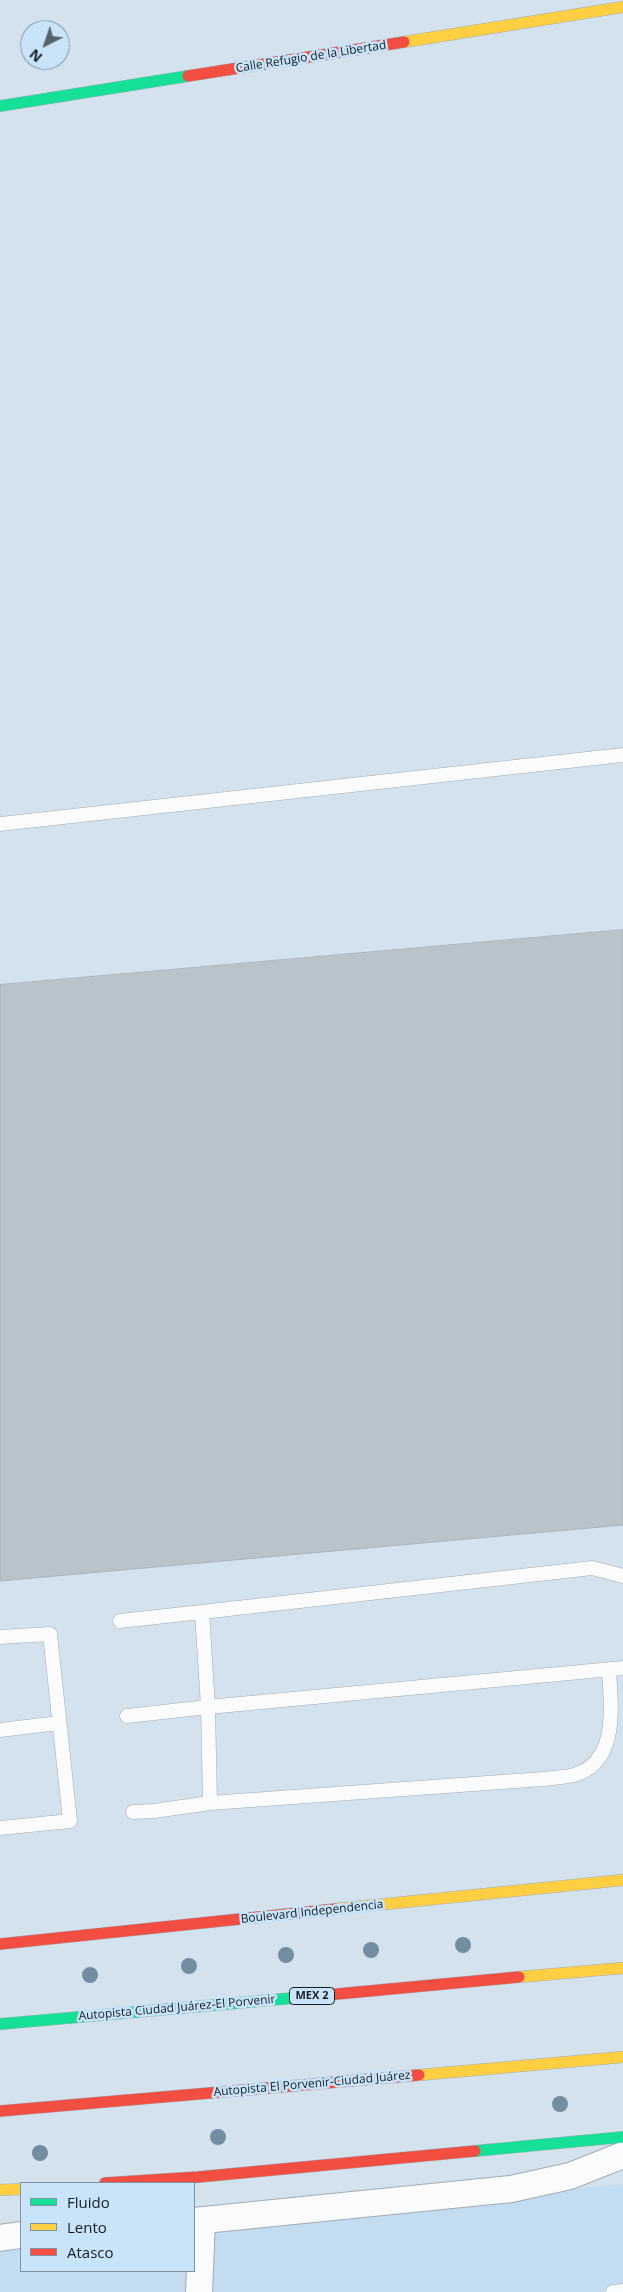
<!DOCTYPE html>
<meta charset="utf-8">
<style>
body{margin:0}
#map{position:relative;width:623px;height:2292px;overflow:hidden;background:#d4e2ee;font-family:"Open Sans",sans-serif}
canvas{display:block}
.legend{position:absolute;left:20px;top:2182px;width:175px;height:90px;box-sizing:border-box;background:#c9e3f8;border:1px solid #8194a4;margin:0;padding:6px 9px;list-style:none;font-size:15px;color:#141e25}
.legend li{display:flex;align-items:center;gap:10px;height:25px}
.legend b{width:25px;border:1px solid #8194a4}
.north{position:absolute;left:20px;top:20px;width:50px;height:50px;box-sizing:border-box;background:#c9e3f8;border:1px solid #8194a4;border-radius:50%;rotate:221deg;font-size:14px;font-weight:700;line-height:20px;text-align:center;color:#141e25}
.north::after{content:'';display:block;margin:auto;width:18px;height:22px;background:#57636b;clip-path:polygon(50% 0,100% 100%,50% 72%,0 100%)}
</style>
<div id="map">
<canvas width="623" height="2292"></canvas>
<ul class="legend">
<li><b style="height:6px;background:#16e098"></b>Fluido</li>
<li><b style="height:6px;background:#ffcf43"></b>Lento</li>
<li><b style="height:6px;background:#f24e42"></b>Atasco</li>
</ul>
<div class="north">N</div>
</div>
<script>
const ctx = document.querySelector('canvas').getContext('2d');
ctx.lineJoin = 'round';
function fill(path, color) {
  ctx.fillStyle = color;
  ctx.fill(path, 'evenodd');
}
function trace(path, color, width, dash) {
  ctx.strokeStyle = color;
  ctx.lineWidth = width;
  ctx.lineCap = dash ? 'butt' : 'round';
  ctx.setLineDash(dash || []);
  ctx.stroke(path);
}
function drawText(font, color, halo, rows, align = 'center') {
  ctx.font = font + ' "Open Sans",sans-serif';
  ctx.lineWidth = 5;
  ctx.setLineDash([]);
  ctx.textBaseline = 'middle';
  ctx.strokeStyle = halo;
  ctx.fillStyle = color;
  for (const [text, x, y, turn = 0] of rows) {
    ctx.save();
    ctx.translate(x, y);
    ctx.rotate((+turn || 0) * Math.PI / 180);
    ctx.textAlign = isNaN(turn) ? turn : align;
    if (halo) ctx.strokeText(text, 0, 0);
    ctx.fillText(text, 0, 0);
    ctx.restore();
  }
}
fill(new Path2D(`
 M623 2184V2292H0V2242L21 2240V2271H194V2224Z`), '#c4dcf0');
const building = new Path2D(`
 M623 930V1525L0 1581V985Z`);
fill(building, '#b8c3cc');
trace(building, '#a9b4bd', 1);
const lane = new Path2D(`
 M0 824 623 755
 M120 1621 202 1612
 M0 1637 50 1634 70 1821 0 1828
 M127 1716 208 1707 623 1668
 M0 1730 59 1723
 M210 1803 208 1707 202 1612 592 1568 623 1576
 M133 1812 154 1811 210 1803 543 1779C553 1778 564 1777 574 1775 619 1762 611 1706 609 1670
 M613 2292 623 2291`);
const street = new Path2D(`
 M194 2221 511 2189 570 2176 623 2155
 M0 2238 21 2235
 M199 2292 202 2221`);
const fast = new Path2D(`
 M0 106 188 76
 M0 2024 305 1997
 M475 2151 623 2137`);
const slow = new Path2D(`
 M404 42 623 7
 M336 1909 623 1880
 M519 1977 623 1968
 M419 2075 623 2057
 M0 2190 21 2189`);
const jam = new Path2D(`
 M188 76 404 42
 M0 1944 336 1909
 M305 1997 519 1977
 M0 2111 419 2075
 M105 2183 198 2177 475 2151`);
trace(lane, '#a1acb5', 15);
trace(street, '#a1acb5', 28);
trace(fast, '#a1acb5', 12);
trace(slow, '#a1acb5', 12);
trace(jam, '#a1acb5', 12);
trace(lane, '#f9fbfc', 14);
trace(street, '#f9fbfc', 26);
trace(fast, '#16e098', 11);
trace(slow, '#ffcf43', 11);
trace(jam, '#f24e42', 11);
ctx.fillStyle = '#728da0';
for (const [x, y] of [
 [463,1945],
 [371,1950],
 [286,1955],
 [189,1966],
 [90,1975],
 [560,2104],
 [218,2137],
 [40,2153]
]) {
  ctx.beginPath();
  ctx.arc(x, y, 8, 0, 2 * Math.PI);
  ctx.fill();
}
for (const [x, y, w] of [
 [312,1996,45]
]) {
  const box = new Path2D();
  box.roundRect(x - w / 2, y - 8.5, w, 17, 4);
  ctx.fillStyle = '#c9e3f8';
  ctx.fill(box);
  trace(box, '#141e25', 1);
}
drawText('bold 11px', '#141e25', null, [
 ["MEX 2",312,1996]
]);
drawText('12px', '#141e25', '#c9e3f8', [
 ["Calle Refugio de la Libertad",311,57,-9],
 ["Boulevard Independencia",312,1912,-6],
 ["Autopista Ciudad Juárez-El Porvenir",177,2008,-5],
 ["Autopista El Porvenir-Ciudad Juárez",312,2084,-5]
]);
</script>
